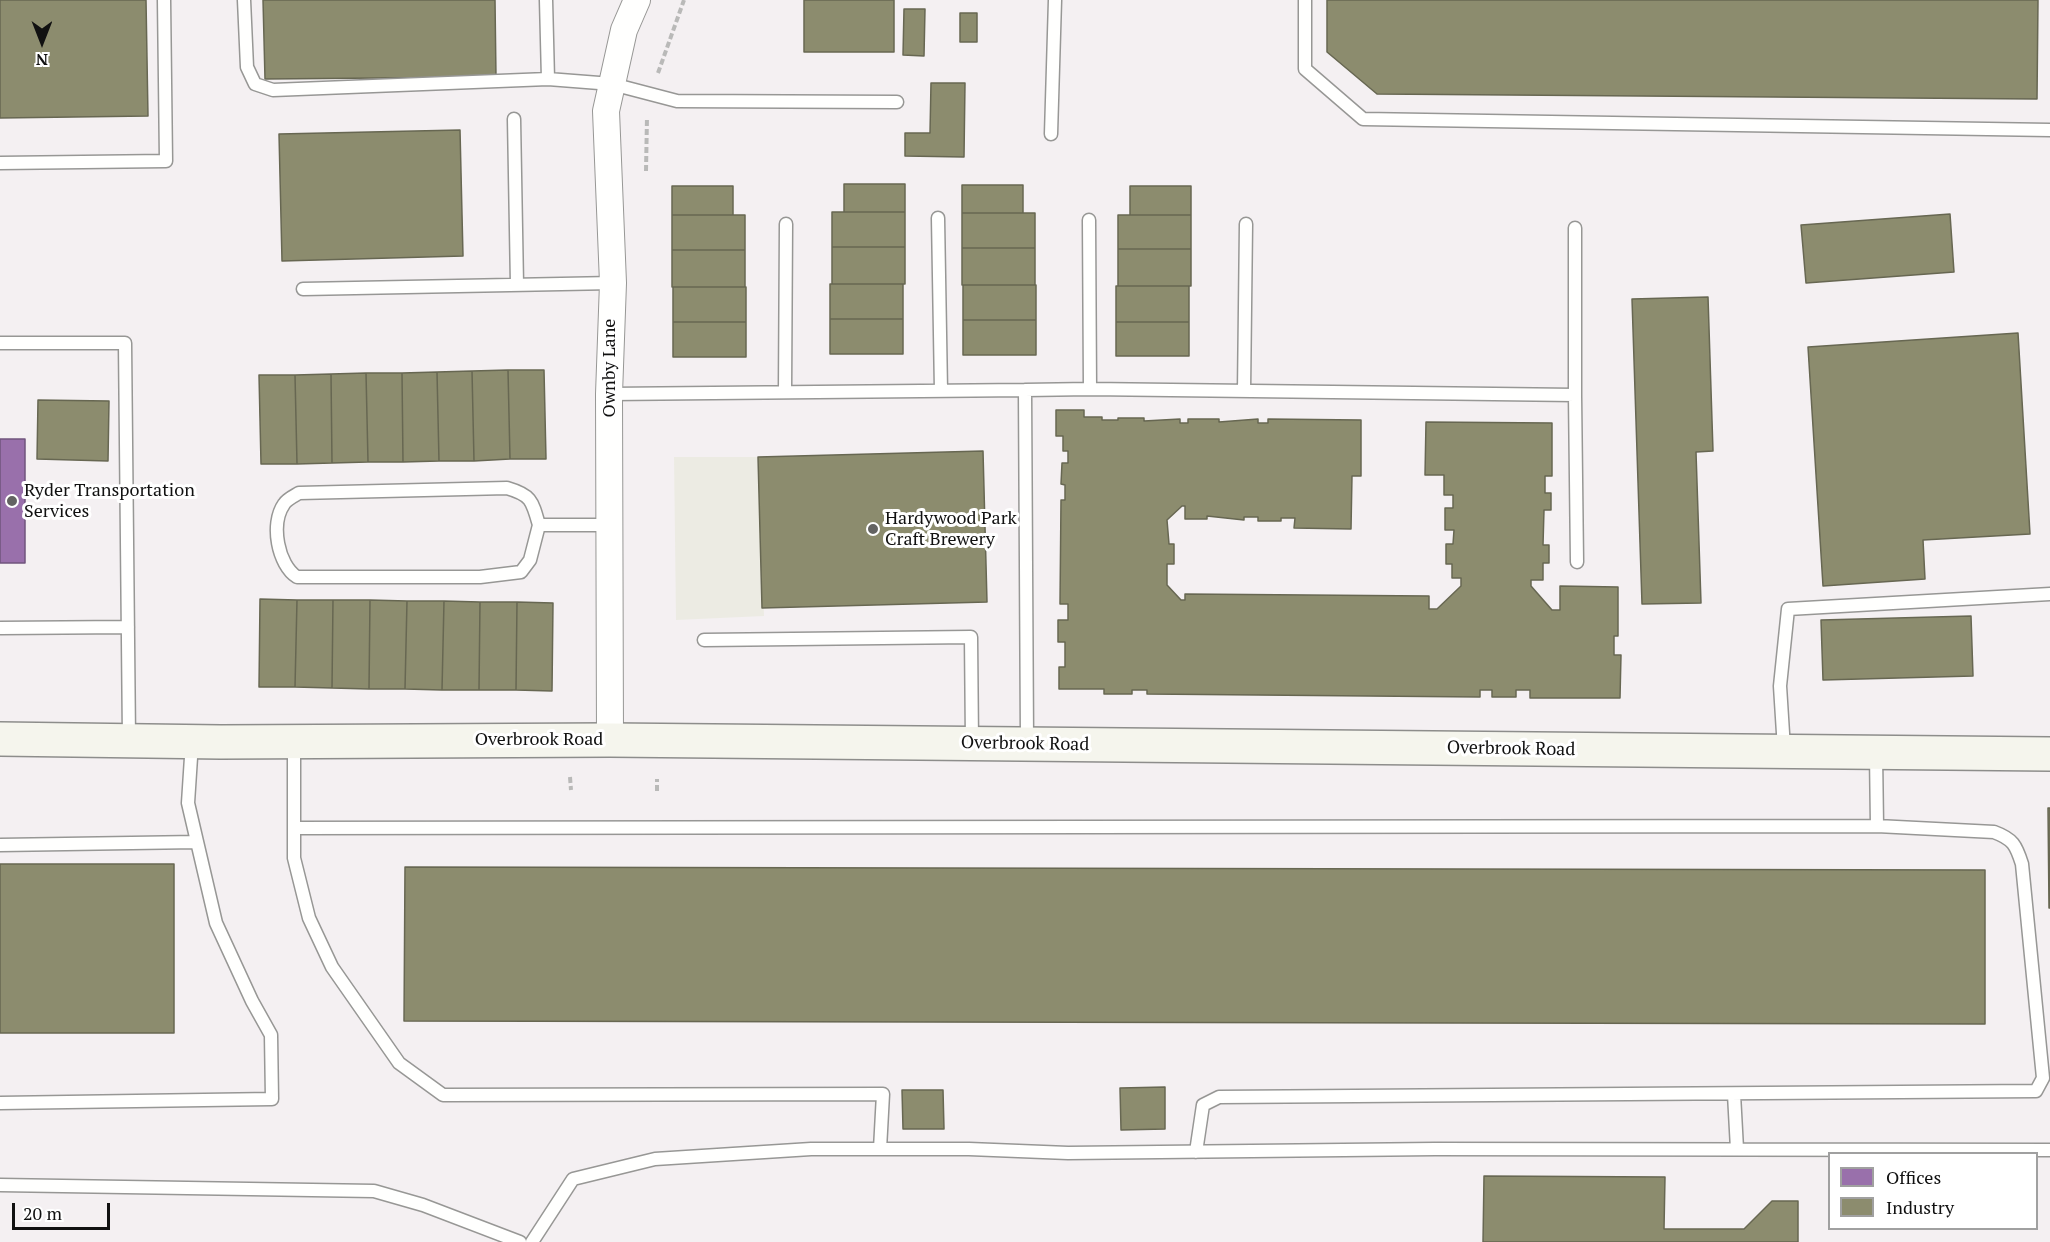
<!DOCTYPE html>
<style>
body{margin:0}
#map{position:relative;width:2050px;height:1242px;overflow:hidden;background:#fcfcf7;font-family:"PT Serif",serif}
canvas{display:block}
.legend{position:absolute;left:1828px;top:1152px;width:210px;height:78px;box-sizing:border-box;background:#fff;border:2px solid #a0a0a0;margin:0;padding:8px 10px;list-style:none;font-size:18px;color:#111}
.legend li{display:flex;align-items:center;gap:12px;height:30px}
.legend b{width:30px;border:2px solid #a0a0a0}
.north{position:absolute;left:12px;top:12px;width:60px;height:60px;-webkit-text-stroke:4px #fff;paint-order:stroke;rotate:180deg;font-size:16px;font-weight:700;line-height:24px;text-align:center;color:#111}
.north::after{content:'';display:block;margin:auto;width:21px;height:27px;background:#111;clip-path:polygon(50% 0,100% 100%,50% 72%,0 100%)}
.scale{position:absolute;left:12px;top:1203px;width:98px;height:27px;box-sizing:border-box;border:3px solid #111;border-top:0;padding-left:8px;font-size:18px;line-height:21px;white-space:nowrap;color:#111;-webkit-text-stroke:4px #fff;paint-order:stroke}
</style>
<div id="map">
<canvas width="2050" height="1242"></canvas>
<ul class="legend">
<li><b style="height:16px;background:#9970ab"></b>Offices</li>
<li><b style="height:16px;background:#8c8c6e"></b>Industry</li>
</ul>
<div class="north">N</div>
<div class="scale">20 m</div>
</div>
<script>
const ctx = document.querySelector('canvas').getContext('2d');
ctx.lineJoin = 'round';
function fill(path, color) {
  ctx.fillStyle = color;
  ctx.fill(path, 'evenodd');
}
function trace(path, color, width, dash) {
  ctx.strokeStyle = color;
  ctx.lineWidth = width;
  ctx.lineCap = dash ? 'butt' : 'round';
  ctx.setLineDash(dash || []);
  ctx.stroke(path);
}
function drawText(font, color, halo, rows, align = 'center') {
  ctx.font = font + ' "PT Serif",serif';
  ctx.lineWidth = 6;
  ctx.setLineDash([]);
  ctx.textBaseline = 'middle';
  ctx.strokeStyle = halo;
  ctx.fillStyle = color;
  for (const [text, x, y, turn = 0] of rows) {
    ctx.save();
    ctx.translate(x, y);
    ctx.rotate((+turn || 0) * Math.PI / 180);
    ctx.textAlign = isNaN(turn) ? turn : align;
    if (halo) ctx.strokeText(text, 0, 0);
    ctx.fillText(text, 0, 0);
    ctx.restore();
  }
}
fill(new Path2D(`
 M0 0H2050V1242H0ZM1830 1154H2036V1228H1830Z`), '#f4f0f2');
fill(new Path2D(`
 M674 457H758L764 616 676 620Z`), '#ecebe3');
const offices = new Path2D(`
 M0 439H25V563H0Z`);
fill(offices, '#9970ab');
trace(offices, '#70547d', 1.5);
const industry = new Path2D(`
 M0 0H146L148 116 0 118Z
 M263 0H495L496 77 265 79Z
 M804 0H894V52H804Z
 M1327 0H2038L2037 99 1377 94 1327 52Z
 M904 9H925L924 56 903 55Z
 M960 13H977V42H960Z
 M931 83H965L964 157 905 156V133H930Z
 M460 130 463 256 282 261 279 134Z
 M844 184H905V212H844Z
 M962 185H1023V213H962Z
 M672 186H733V215H672Z
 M1130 186H1191V215H1130Z
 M832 212H905V247H832Z
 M962 213H1035V248H962Z
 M1950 214 1954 272 1806 283 1801 225Z
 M672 215H745V250H672Z
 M1118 215H1191V249H1118Z
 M832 247H905V284H832Z
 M962 248H1035V285H962Z
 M1118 249H1191V286H1118Z
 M672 250H745V287H672Z
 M830 284H903V319H830Z
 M963 285H1036V320H963Z
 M1116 286H1189V322H1116Z
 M673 287H746V322H673Z
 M1708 297 1713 451 1696 452 1701 603 1642 604 1632 299Z
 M830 319H903V354H830Z
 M963 320H1036V355H963Z
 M673 322H746V357H673Z
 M1116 322H1189V356H1116Z
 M2018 333 2030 534 1923 540 1925 579 1823 586 1808 347Z
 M508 370H544L546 459H510Z
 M508 370 510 459 474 461 472 371Z
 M472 371 474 461H439L437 372Z
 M437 372 439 461 403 462 402 373Z
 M366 373H402L403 462H368Z
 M366 373 368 462 332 463 331 374Z
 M331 374 332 463 297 464 295 375Z
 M259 375H295L297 464H261Z
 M38 400 109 401 108 461 37 459Z
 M1056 410H1084V417H1102V420H1118V418H1144V421L1180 419V423H1188V419H1219V422L1258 419V423H1268V419L1361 420V476H1352L1351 529 1294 528 1295 518H1281V521H1258V517H1244V520L1207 516V519H1185V506H1182L1167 520 1169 544H1174V564H1167V585L1181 600H1185V594L1429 596V609H1437L1461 586V578H1452V564H1446V544H1453L1454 530H1445V508H1453V495H1444V475H1425L1426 422 1552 423V476H1545V493H1551V510H1544L1543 545H1549V563H1543V580H1531V586L1552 610H1560V586L1618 587V636H1614V655H1621L1620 698H1530V690H1516V697H1492V690H1480V697L1147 694V690H1132V694H1104V689H1059V667H1065V642H1058V620H1068V604H1060L1061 500H1065V485L1061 484 1062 463H1068V451H1063V436H1056Z
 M983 451 987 602 762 608 758 457Z
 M260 599 297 600 295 687H259Z
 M297 600H333L332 688 295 687Z
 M333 600H370L369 689 332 688Z
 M370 600 407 601 405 689H369Z
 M407 601H444L442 690 405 689Z
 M444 601 480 602 479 690H442Z
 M480 602H517L516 690H479Z
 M517 602 553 603 552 691 516 690Z
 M1971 616 1973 676 1823 680 1821 620Z
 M2048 808H2050V908H2049Z
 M0 864H174V1033H0Z
 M405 867 1985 870V1024L404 1021Z
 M1165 1087V1129L1121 1130 1120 1088Z
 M902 1090H943L944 1129H903Z
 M1484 1176 1665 1177 1664 1229H1744L1772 1201H1798V1242H1483Z`);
fill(industry, '#8c8c6e');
trace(industry, '#676752', 1.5);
const lane = new Path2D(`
 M244 0 247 67 255 84 273 90 548 79 612 84 677 101 897 102
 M546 0 548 79
 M1305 0V69L1363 119 2050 130
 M514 119 517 285
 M1051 134 1055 0
 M0 163 166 161 164 0
 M938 218 941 391
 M303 289 613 283
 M0 343H125L129 739
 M1090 389 1575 395V228
 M1025 390 1090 389 1089 220
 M1244 391 1246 224
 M785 392 786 224
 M609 394 1025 390 1027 741
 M1575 395 1577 562
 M539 525C532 500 531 495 507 488L299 493C294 496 287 499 284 504 270 524 278 565 297 577H480L521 572 530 560 539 525H610
 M0 628 128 627
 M704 640 971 637 972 743
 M294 742V858L309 918 332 967 399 1063 443 1095 883 1094 880 1149
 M1784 749 1780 686 1788 609 2050 594
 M294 828 1877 826 1876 754
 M0 845 197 842
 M1734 1094 1737 1149
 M0 1103 272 1099 271 1035 252 1001 216 923 188 803 192 742
 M1196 1152 1203 1105 1219 1097 2036 1091 2043 1078 2022 864C2016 845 2013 839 1994 832L1877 826
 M0 1185 374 1191 423 1205 520 1242
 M532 1242 573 1179 655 1159 811 1149H969L1068 1153 1435 1149 2050 1150`);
const street = new Path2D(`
 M610 740 609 394 613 283 606 111 624 30 637 0`);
const secondary = new Path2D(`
 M0 739 221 742 610 740 2050 754`);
trace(lane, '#979795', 15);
trace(street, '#979795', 28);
trace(secondary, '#8d8d8b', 36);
trace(new Path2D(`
 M658 73 684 0
 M646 171 647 117
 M570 777 571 790
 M657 791V779`), '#b9b9b8', 4, [6, 3]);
trace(lane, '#fffffe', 12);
trace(street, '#fffffe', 26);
trace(secondary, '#f5f5ed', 33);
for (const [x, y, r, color] of [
 [12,501,6,"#636362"],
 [873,529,6,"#636362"]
]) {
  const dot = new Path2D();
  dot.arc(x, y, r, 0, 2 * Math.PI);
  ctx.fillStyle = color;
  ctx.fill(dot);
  trace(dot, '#fff', 2);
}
drawText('18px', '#111', '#fff', [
 ["Ownby Lane",610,368,-90],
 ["Overbrook Road",539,740],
 ["Overbrook Road",1025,744,1],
 ["Overbrook Road",1511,749,1]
]);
drawText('18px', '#111', '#fff', [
 ["Ryder Transportation",24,491],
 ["Services",24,512],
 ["Hardywood Park",885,519],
 ["Craft Brewery",885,540]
], 'left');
</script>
